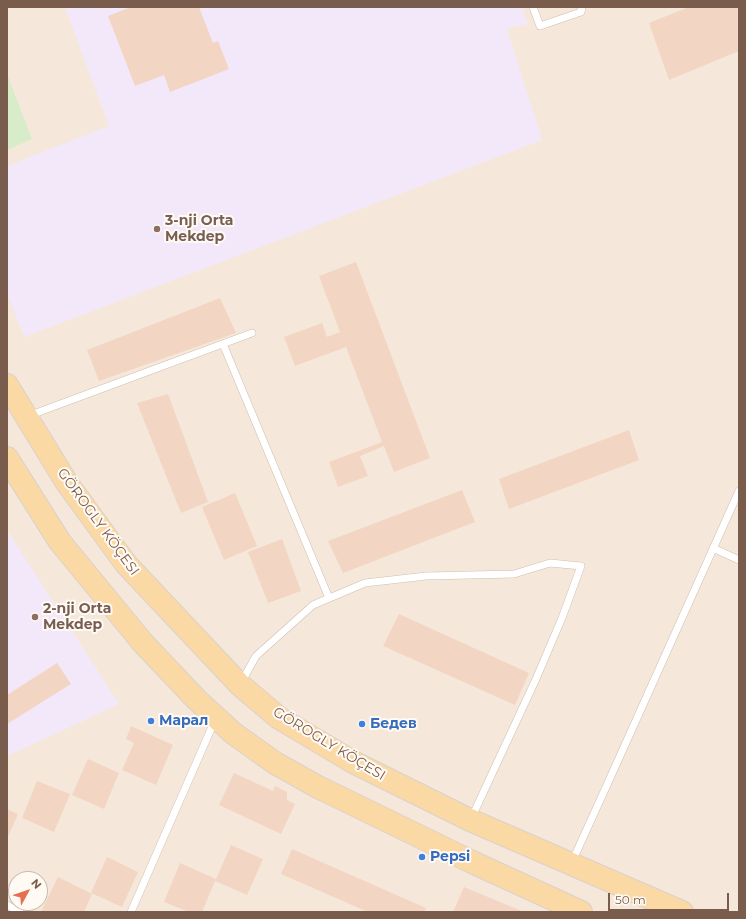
<!DOCTYPE html>
<meta charset="utf-8">
<style>
body{margin:0}
#map{position:relative;width:746px;height:919px;overflow:hidden;background:#fdf6ec;font-family:Montserrat,sans-serif}
canvas{display:block}
.frame{position:absolute;inset:0;border:8px solid #7a5c4d;pointer-events:none}
.north{position:absolute;left:8px;top:871px;width:40px;height:40px;box-sizing:border-box;background:#fffaf3;border:1px solid #cabbb1;border-radius:50%;rotate:50deg;font-size:11px;font-weight:700;line-height:16px;text-align:center;color:#7a5c4d}
.north::after{content:'';display:block;margin:auto;width:14px;height:18px;background:#e76f51;clip-path:polygon(50% 0,100% 100%,50% 72%,0 100%)}
.scale{position:absolute;left:608px;top:893px;width:121px;height:18px;box-sizing:border-box;border:2px solid #7a5c4d;border-top:0;padding-left:5px;font-size:12px;line-height:14px;white-space:nowrap;color:#7a5c4d;-webkit-text-stroke:3px #fffaf3;paint-order:stroke}
</style>
<div id="map">
<canvas width="746" height="919"></canvas>
<div class="frame"></div>
<div class="north">N</div>
<div class="scale">50 m</div>
</div>
<script>
const ctx = document.querySelector('canvas').getContext('2d');
ctx.lineJoin = 'round';
function fill(path, color) {
  ctx.fillStyle = color;
  ctx.fill(path, 'evenodd');
}
function trace(path, color, width, dash) {
  ctx.strokeStyle = color;
  ctx.lineWidth = width;
  ctx.lineCap = dash ? 'butt' : 'round';
  ctx.setLineDash(dash || []);
  ctx.stroke(path);
}
function drawText(font, color, halo, rows, align = 'center') {
  ctx.font = font + ' Montserrat,sans-serif';
  ctx.lineWidth = 4;
  ctx.setLineDash([]);
  ctx.textBaseline = 'middle';
  ctx.strokeStyle = halo;
  ctx.fillStyle = color;
  for (const [text, x, y, turn = 0] of rows) {
    ctx.save();
    ctx.translate(x, y);
    ctx.rotate((+turn || 0) * Math.PI / 180);
    ctx.textAlign = isNaN(turn) ? turn : align;
    if (halo) ctx.strokeText(text, 0, 0);
    ctx.fillText(text, 0, 0);
    ctx.restore();
  }
}
fill(new Path2D(`
 M7 7H739V912H7ZM16 879H40V903H16Z`), '#f5e8da');
fill(new Path2D(`
 M65 7H522L528 24 507 29 542 140 24 337 7 293V166L109 126Z
 M7 530 119 704 7 756Z`), '#f3e8fa');
fill(new Path2D(`
 M7 74 32 139 7 150Z`), '#d8ecc9');
fill(new Path2D(`
 M131 7H199L213 43 218 41 229 69 170 92 164 75 135 86 108 16Z
 M689 7H739V51L669 80 649 23Z
 M356 262 430 458 394 472 384 446 360 456 368 476 338 487 329 462 382 442 346 347 295 366 284 337 322 323 327 337 340 332 319 276Z
 M220 298 236 333 99 381 87 350Z
 M168 394 208 502 181 513 137 403Z
 M629 430 639 460 509 509 499 479Z
 M462 490 475 522 343 573 328 541Z
 M235 493 257 546 224 560 202 507Z
 M282 539 301 591 268 603 248 552Z
 M399 614 529 673 515 705 383 646Z
 M57 663 71 684 7 724V695Z
 M131 726 173 745 156 785 122 770 134 743 126 739Z
 M88 759 119 773 104 809 72 795Z
 M234 773 273 791 275 786 287 792V800L295 804 281 834 219 805Z
 M37 781 70 794 54 832 22 818Z
 M7 809 18 814 7 839Z
 M231 845 263 859 247 895 215 881 202 912H189L164 902 180 863 216 879Z
 M292 849 426 908 424 912H368L281 874Z
 M107 857 138 872 122 907 91 893Z
 M58 877 92 894 84 912H41Z
 M464 887 524 912H453Z`), '#f3d5c3');
const service = new Path2D(`
 M533 7 540 26 581 12 582 7
 M223 344 329 598
 M28 416 252 333
 M713 548 739 560
 M241 683 256 656 313 605 365 583 426 576 514 574 550 563 581 566 562 618 536 679 471 819
 M572 862 611 776 739 491
 M7 905 20 912
 M131 912 215 720`);
const primary = new Path2D(`
 M7 385 67 483 126 564 240 685 279 718 353 762 470 820 682 912
 M7 458 60 542 143 643 197 700 233 733 275 763 318 787 472 862 581 912`);
trace(service, '#d1beb0', 8);
trace(primary, '#dad1cd', 24);
trace(service, '#fff', 7);
trace(primary, '#fbd9a5', 22);
for (const [x, y, r, color] of [
 [157,229,4,"#8d6e63"],
 [35,617,4,"#8d6e63"],
 [151,721,4,"#3f7fe0"],
 [362,724,4,"#3f7fe0"],
 [422,857,4,"#3f7fe0"]
]) {
  const dot = new Path2D();
  dot.arc(x, y, r, 0, 2 * Math.PI);
  ctx.fillStyle = color;
  ctx.fill(dot);
  trace(dot, '#fffaf3', 1.5);
}
drawText('bold 14px', '#785e54', '#fffaf3', [
 ["3-nji Orta",165,221],
 ["Mekdep",165,237],
 ["2-nji Orta",43,609],
 ["Mekdep",43,625]
], 'left');
drawText('14px', '#7a5c4d', '#fffaf3', [
 ["GÖROGLY KÖÇESI",98,522,54],
 ["GÖROGLY KÖÇESI",329,744,31]
]);
drawText('bold 14px', '#366cbe', '#fffaf3', [
 ["Марал",159,721],
 ["Бедев",370,724],
 ["Pepsi",430,857]
], 'left');
</script>
